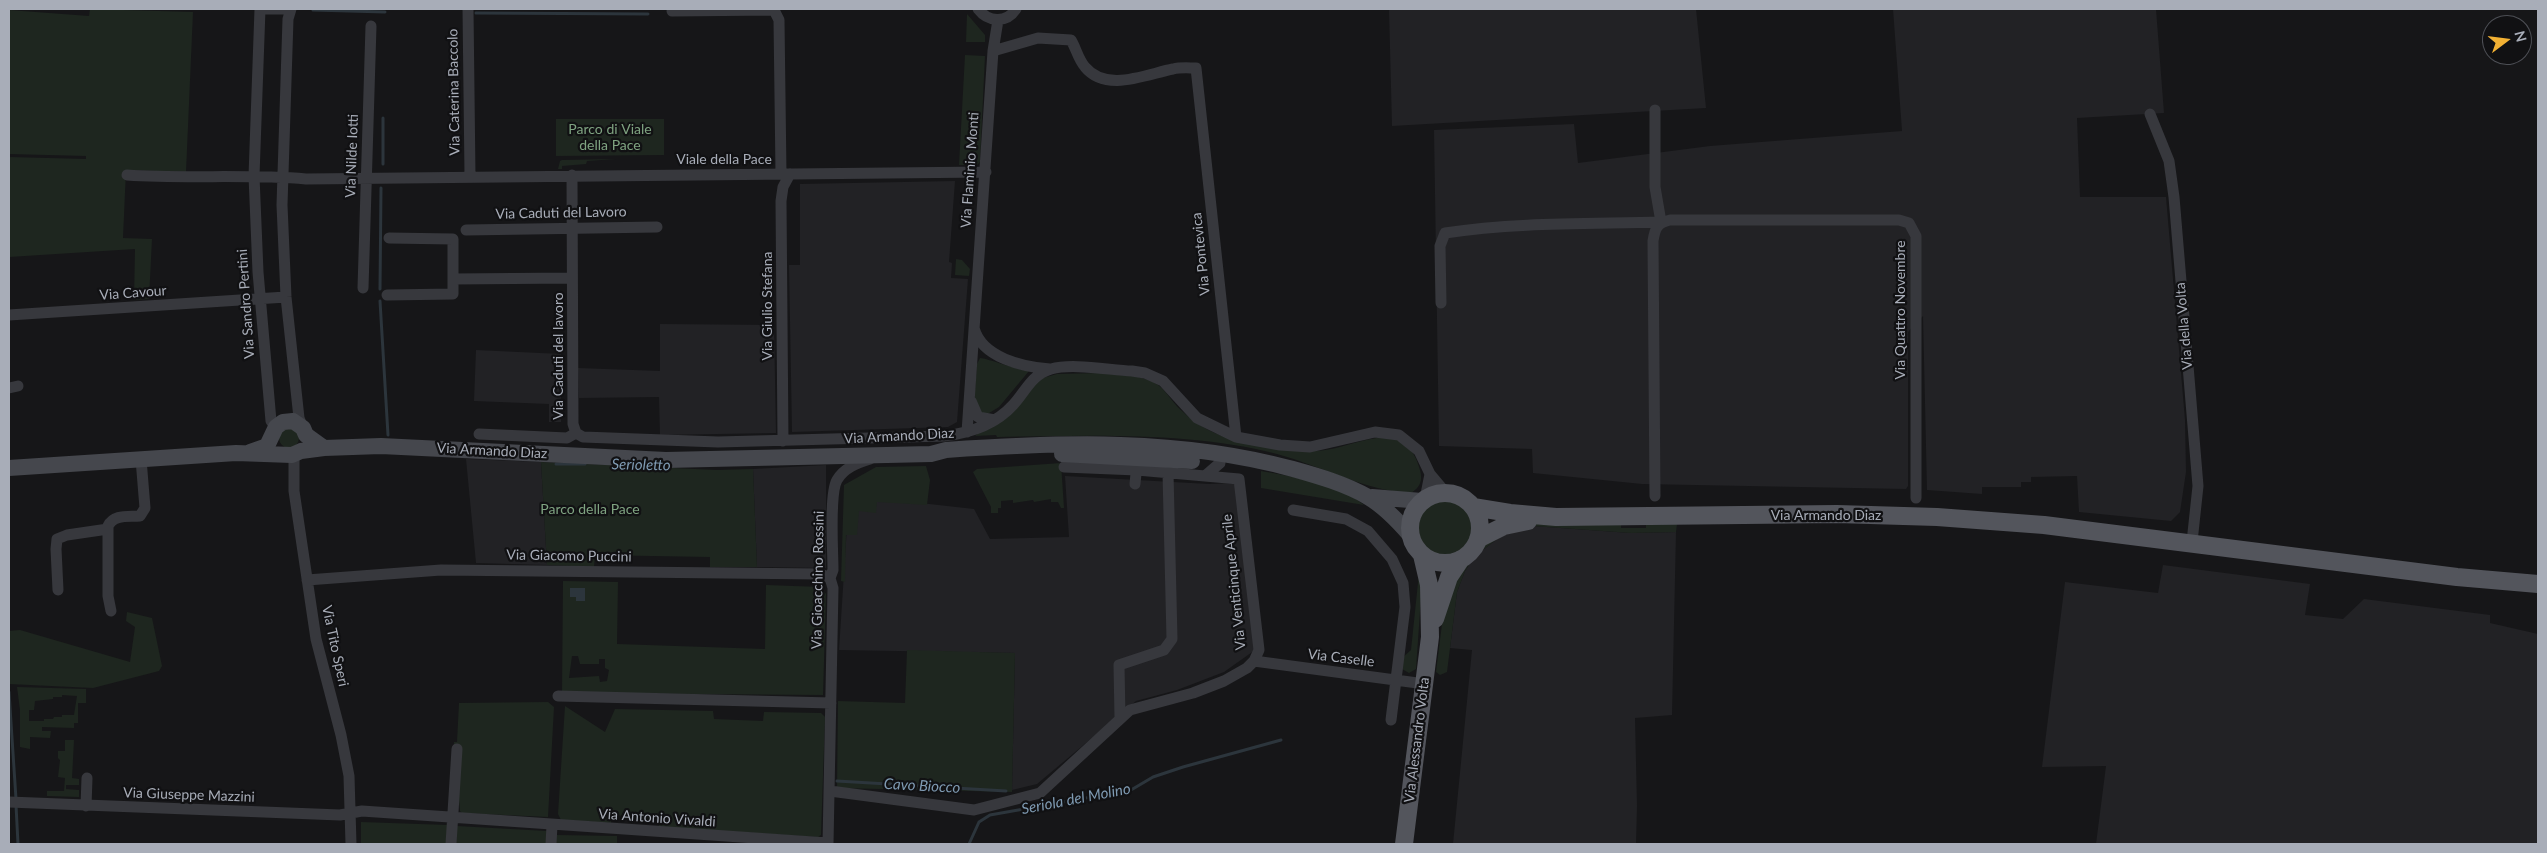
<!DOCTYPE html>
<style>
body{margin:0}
#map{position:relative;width:2547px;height:853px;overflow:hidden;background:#161618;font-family:Lato,sans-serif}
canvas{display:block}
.frame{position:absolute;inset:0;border:10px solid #a8adb8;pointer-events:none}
.north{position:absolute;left:2482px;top:15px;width:50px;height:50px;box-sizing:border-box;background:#111113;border:1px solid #4d4f55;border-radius:50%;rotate:75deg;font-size:14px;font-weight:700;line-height:20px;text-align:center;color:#a8adb8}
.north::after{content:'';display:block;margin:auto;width:18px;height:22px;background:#f2b134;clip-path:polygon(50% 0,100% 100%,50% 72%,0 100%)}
</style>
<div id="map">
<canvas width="2547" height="853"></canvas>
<div class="frame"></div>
<div class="north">N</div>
</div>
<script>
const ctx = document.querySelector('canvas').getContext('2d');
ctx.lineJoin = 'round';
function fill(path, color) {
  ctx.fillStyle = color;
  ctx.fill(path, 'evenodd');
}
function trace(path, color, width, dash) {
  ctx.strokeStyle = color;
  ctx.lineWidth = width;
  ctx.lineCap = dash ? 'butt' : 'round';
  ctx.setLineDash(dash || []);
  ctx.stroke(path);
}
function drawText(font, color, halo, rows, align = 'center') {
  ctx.font = font + ' Lato,sans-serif';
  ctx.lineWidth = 4.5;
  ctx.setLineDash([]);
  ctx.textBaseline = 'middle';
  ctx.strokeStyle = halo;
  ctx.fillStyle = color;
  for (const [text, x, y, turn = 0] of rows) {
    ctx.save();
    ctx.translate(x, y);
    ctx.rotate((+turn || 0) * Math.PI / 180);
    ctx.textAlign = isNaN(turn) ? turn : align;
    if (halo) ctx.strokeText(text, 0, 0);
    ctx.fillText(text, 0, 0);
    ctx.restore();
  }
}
fill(new Path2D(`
 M1389 9H1696L1706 108 1392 126Z
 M1893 9H2156L2164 113 2077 118 2080 197H2166L2185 420 2186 472 2180 512 2171 521 2079 512 2077 476 2031 477V482H2021V487H1982V494L1927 490 1923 316 1908 332V486L1906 489 1642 484 1533 473 1532 449 1439 446 1434 130 1574 124 1578 163 1710 146 1902 131Z
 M955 181 949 262 952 263 951 278 968 279 957 422 948 427 792 432 789 265H800V184Z
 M660 324 774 325 776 433 660 435 659 397 579 398 578 368 660 371Z
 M476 350 561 354V422H549V404L474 401Z
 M466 459 541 462 547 565 476 563Z
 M826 465V568L757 567 753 469Z
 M1065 476 1209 484 1238 483 1255 650 1224 672 1177 690 1136 701 1037 784 1012 790 1015 653 839 650 849 495 974 509 990 539 1069 537Z
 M1533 526 1631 533 1676 532 1672 715 1635 718 1637 806 1636 844H1453L1472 650 1450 648 1457 592 1465 571 1475 556 1501 536Z
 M2163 565 2310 584 2305 615 2343 619 2364 599 2490 615V623L2538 634V844H2096L2106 766 2042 767 2065 582 2158 593Z`), '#222225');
fill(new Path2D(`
 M90 9 193 12 186 172 126 170 123 238 152 239 149 299 134 300 135 249 9 257V157L86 159V156L9 154V10L89 16Z
 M967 14 985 35V42H966Z
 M965 55 985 56 980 162 977 165H959Z
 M556 119H664V155L556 156Z
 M616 159 587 161 586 164 562 166V169H558L560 161 562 160Z
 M956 259 962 260 970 269 969 276 955 275Z
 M980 358C986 358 1018 370 1029 371L999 407 984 416 974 403 977 364Z
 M1101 373C1118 375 1137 374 1153 382 1166 388 1171 402 1182 411 1197 426 1215 434 1234 440 1253 446 1298 452 1317 451 1356 449 1404 412 1420 470 1423 481 1420 487 1411 493 1365 491 1322 466 1277 454 1187 431 1089 436 997 437L996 435 975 436 1039 379 1057 374Z
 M279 438a10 10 0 1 1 20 0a10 10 0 1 1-20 0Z
 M541 462 717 470 753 469 757 567H710V557L595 555 594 567 547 565Z
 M1061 463 1064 508H1061L1058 502H1051V499L1034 502 1033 500 1013 503V500L1001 501V508H998V513H991V507L973 472 977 469Z
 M926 466 930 480 927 505 877 502 876 513 859 511 857 535H846L845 582 841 581 844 485 876 467Z
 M1261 471C1290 476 1341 485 1364 505L1261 488Z
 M1417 528a28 28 0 1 1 56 0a28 28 0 1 1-56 0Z
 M1621 521V528H1646V524H1677L1676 532 1631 533 1533 526 1501 536 1475 556 1465 571 1457 592 1447 672 1440 675 1436 672 1442 624 1450 592 1469 560 1484 542 1530 524Z
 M1419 573 1421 597 1416 669 1409 673 1402 669V658L1411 650Z
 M563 581 618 582 617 644 765 649 766 585 821 587 826 594 823 695 562 693ZM572 656H578L580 664H599V659H605V668L609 670 607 681 600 682 599 676 569 678Z
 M127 612 152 618 162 666 159 671 93 688 9 684V631L20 630 130 662 135 627 126 621Z
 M907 650 1015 653 1012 792 837 788 838 701 905 703Z
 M17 687 86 689V703H78V723H74V728L42 727V731H51L50 738 30 737V749L20 747V710ZM62 695 77 696 74 715H62V717H54L53 719H44V721H29V710H34L35 701 53 699V697H62Z
 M548 702 554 707 548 817 462 813 460 811 454 746V742H457L459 703Z
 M565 706 605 732 615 709 713 711 714 719 763 721 764 712 821 713 825 717 821 835 818 837 659 827V818L611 815V823L561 820 558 814Z
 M65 740H74L72 778 79 779V785H66V789L79 790V797L47 796V791H64L65 778 58 777 60 760 58 758V751H65Z
 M361 822 448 825 447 844H361Z
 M457 826 547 831 546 844H456Z
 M556 835 617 836V844H556Z`), '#1e261f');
fill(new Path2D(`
 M570 588H585V601H576V597H570Z`), '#2c353c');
trace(new Path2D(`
 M313 10 385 12
 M476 13 648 14
 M383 164V118
 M380 289 381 188
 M380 301 388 435
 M556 464H585
 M9 692 16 799
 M837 781 1006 791
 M16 805 18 844
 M969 844 979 822 990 815 1131 790 1153 777 1183 767 1281 740`), '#2c353c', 3);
trace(new Path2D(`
 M260 9 254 176 258 272 271 421 276 427
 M267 9H285
 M291 9 288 19 282 205 286 297 299 418 303 428
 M468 9 470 176
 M978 9C988 22 1006 24 1016 9
 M672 11 774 10 779 20 781 174
 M993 51 1038 38 1071 40C1076 48 1078 59 1085 67 1106 93 1147 74 1173 69 1181 67 1189 68 1196 68L1236 437
 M2150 114 2169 161 2174 197 2198 486 2192 542
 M127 175C187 179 247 174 306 179L986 172
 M572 175 573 424 576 433
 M466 230 657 227
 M389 238 453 239V279L572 278
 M363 288 371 26
 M387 295 453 294V279
 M1441 303 1440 246 1445 233C1516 222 1589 224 1661 222L1655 187V110
 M9 315 286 297
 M974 328C982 358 1023 367 1050 369
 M9 388 18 386
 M971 401 978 417 995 420
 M967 432 993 51 998 20
 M576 433 583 437 718 442 944 436C970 433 995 425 1013 405 1026 391 1031 375 1051 369 1072 363 1109 370 1132 371L1145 373 1163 381 1197 418 1236 437 1280 445 1310 447 1375 432 1399 435 1419 451 1430 474 1446 493
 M479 434 567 438 576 433
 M783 441 781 201 783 187 790 174
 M294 454V491L316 639 341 735 349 776 351 844
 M1205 476 1220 463
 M1135 484 1137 463
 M1655 496 1653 241C1655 228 1657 223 1670 220H1899L1909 223 1916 236V498
 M1425 499 1430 474
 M1293 510 1346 519 1368 531 1392 559 1403 583 1405 607 1391 720
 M307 580 441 570 821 574 830 578
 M58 590 56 549 57 539 67 535 108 529
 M111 611 108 596V526C114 514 128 517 140 516L145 508 141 459
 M1254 661 1425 684
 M558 696 831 703
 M1120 718 1119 665 1164 650 1172 639 1168 473
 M830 791 974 810 1040 793 1130 710 1193 693 1224 681 1247 668 1254 661 1259 650 1239 479 1137 470 1064 467
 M9 802 340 815 362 811 828 843
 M86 806 87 778
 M451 844 457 749
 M551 844 552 825
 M828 844 833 588 830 578 833 570C833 551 829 494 837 480 844 468 857 463 870 459`), '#37383d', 11);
trace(new Path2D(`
 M250 452 267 446 276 427 283 422 293 421 303 428 306 435 324 448
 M1062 454 1192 461
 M9 468 236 453 292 455 301 451 324 448 381 446 666 460 931 454 946 450C1063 442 1179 438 1293 469 1318 476 1346 484 1368 497 1385 507 1398 521 1410 535
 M1372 497 1422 501`), '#45474d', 16);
trace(new Path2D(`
 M1410 528a35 35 0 1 1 70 0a35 35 0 1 1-70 0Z
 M1473 507 1510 513 1556 517 1837 514 1937 517 2044 525 2457 577 2538 584
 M1478 539 1504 526 1528 521
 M1435 619 1449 577 1461 559
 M1404 844 1430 637 1429 585 1422 555`), '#53555c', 18);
drawText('14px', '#a8adb8', '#111113', [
 ["Via Caterina Baccolo",454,92,-91],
 ["Via Nilde Iotti",352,156,-88],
 ["Viale della Pace",724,159],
 ["Via Flaminio Monti",970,170,-86],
 ["Via Caduti del Lavoro",561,213,-1],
 ["Via Pontevica",1201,254,-96],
 ["Via Cavour",133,293,-4],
 ["Via Sandro Pertini",246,304,-94],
 ["Via Giulio Stefana",767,306,-90],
 ["Via Quattro Novembre",1900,310,-90],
 ["Via della Volta",2184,326,-95],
 ["Via Caduti del lavoro",558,356,-90],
 ["Via Armando Diaz",899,436,-3],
 ["Via Armando Diaz",492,451,3],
 ["Via Armando Diaz",1826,515],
 ["Via Giacomo Puccini",569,556,1],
 ["Via Gioacchino Rossini",818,580,-89],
 ["Via Venticinque Aprile",1234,582,-96],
 ["Via Tito Speri",335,646,78],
 ["Via Caselle",1341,658,7],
 ["Via Alessandro Volta",1417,740,-83],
 ["Via Giuseppe Mazzini",189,795,2],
 ["Via Antonio Vivaldi",657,818,4]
]);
drawText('14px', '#7fa381', '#111113', [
 ["Parco di Viale",610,129],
 ["della Pace",610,145],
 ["Parco della Pace",590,509]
]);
drawText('italic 15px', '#7f9bb3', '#111113', [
 ["Serioletto",641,465,1],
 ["Cavo Biocco",922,786,3],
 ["Seriola del Molino",1076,799,-11]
]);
</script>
